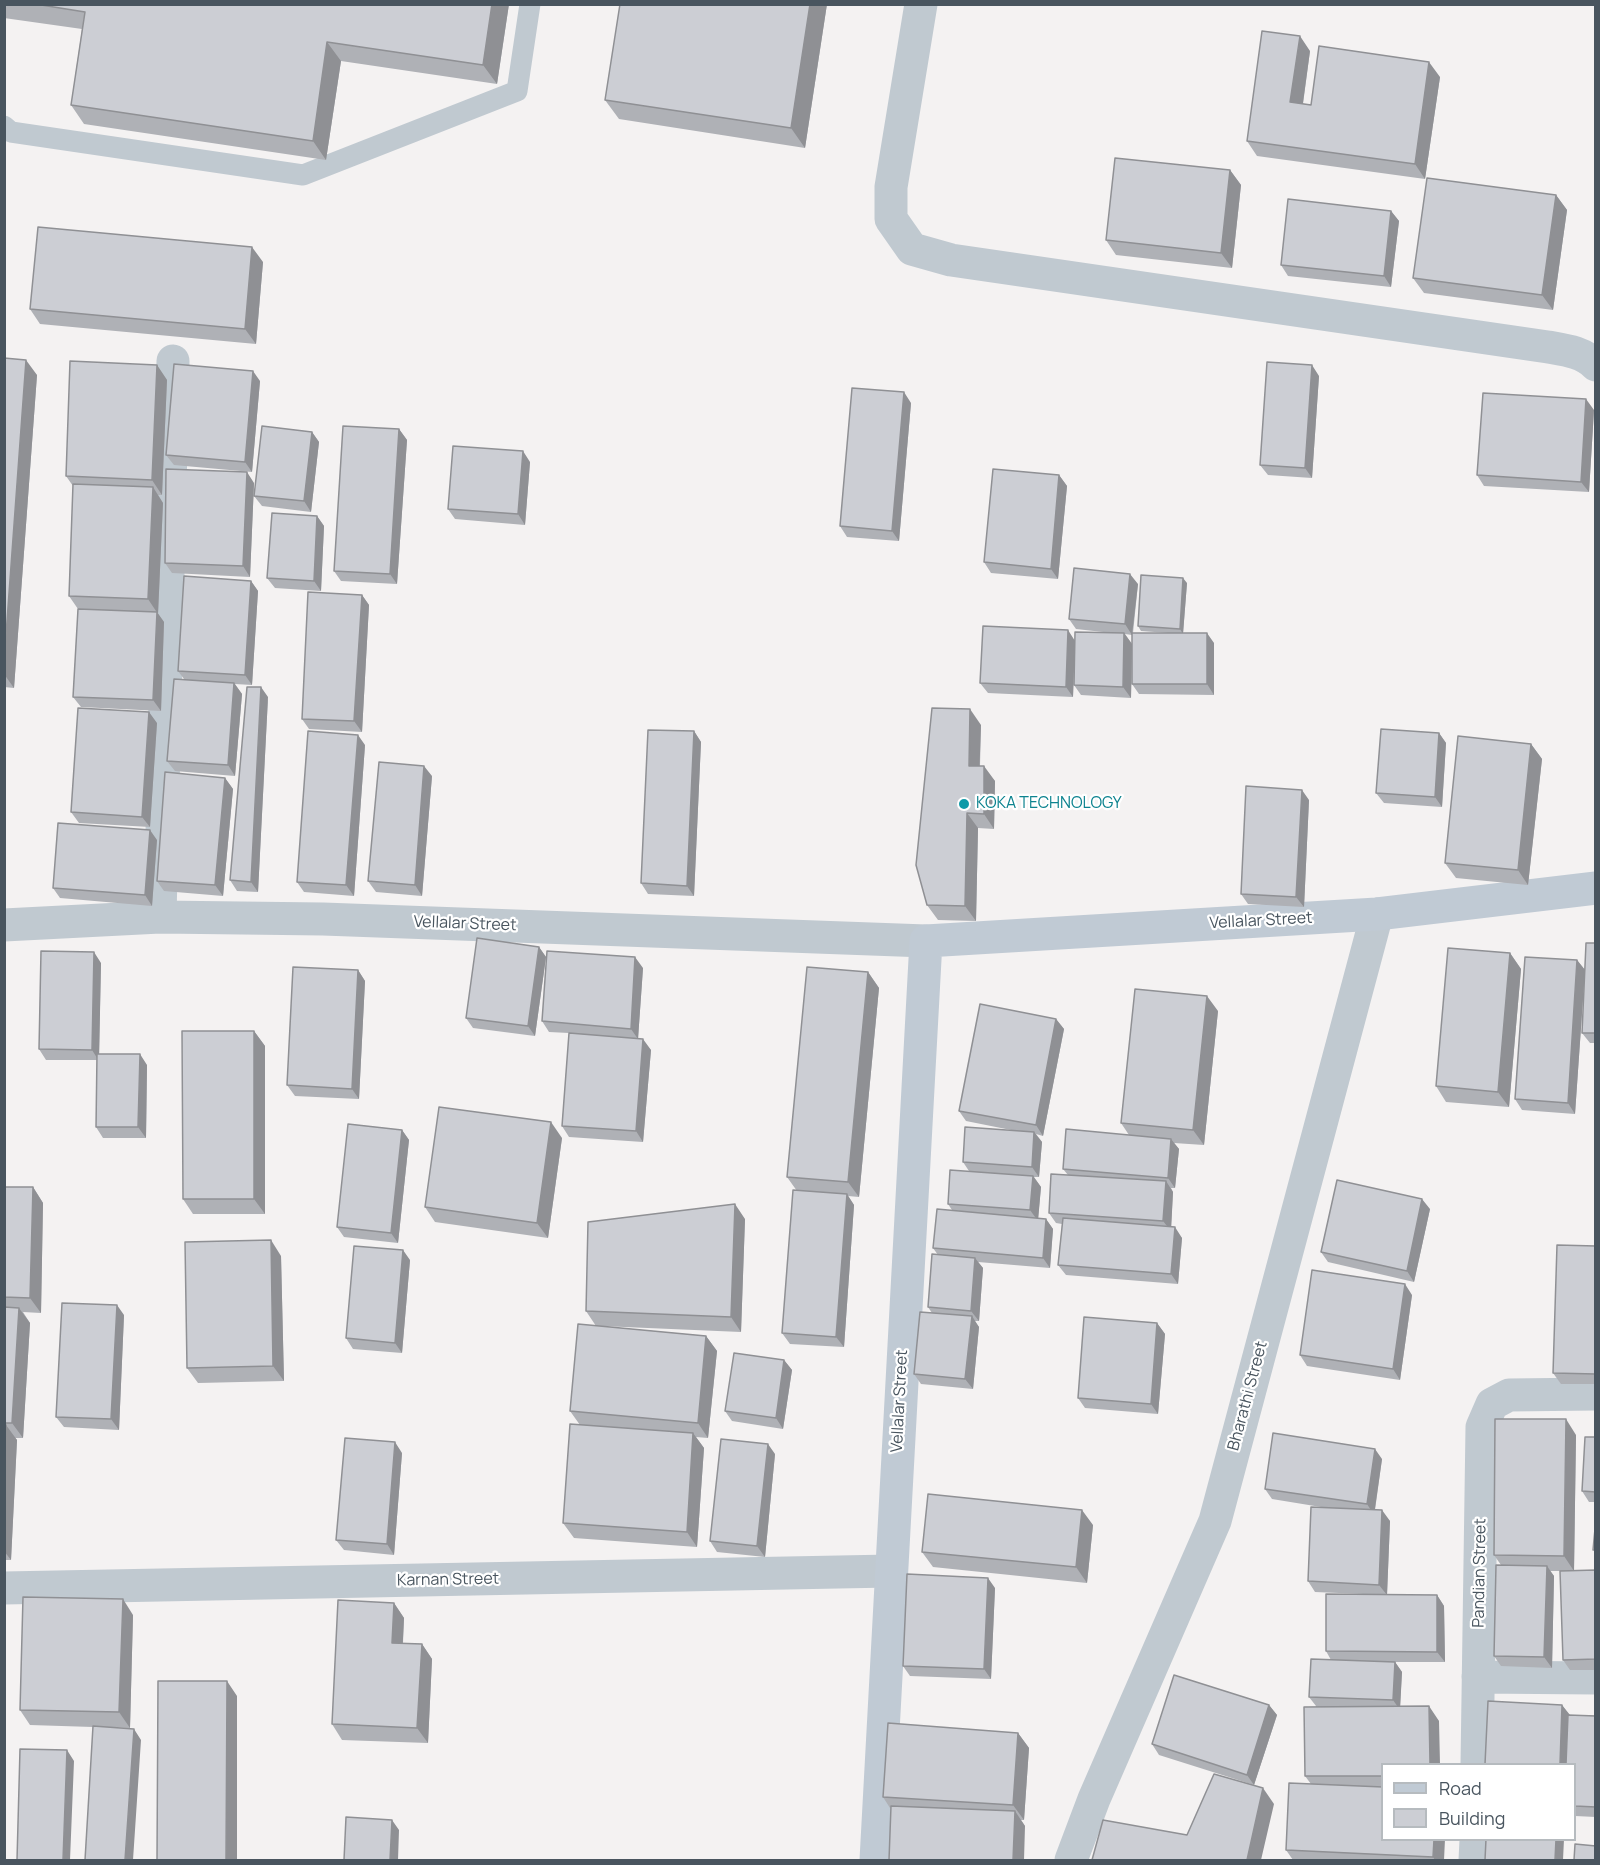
<!DOCTYPE html>
<style>
body{margin:0}
#map{position:relative;width:1600px;height:1865px;overflow:hidden;background:#f4f2f2;font-family:Manrope,sans-serif}
canvas{display:block}
.frame{position:absolute;inset:0;border:6px solid #49555f;pointer-events:none}
.legend{position:absolute;left:1381px;top:1763px;width:195px;height:78px;box-sizing:border-box;background:#fff;border:2px solid #b6bbbf;margin:0;padding:8px 10px;list-style:none;font-size:18px;color:#49555f}
.legend li{display:flex;align-items:center;gap:12px;height:30px}
.legend b{width:30px;border:2px solid #b6bbbf}
</style>
<div id="map">
<canvas width="1600" height="1865"></canvas>
<div class="frame"></div>
<ul class="legend">
<li><b style="height:8px;background:#c0cad4"></b>Road</li>
<li><b style="height:16px;background:#ccced4"></b>Building</li>
</ul>
</div>
<script>
const ctx = document.querySelector('canvas').getContext('2d');
ctx.lineJoin = 'round';
function trace(path, color, width, dash) {
  ctx.strokeStyle = color;
  ctx.lineWidth = width;
  ctx.lineCap = dash ? 'butt' : 'round';
  ctx.setLineDash(dash || []);
  ctx.stroke(path);
}
function fill(path, color) {
  ctx.fillStyle = color;
  ctx.fill(path, 'evenodd');
}
function drawText(font, color, halo, rows, align = 'center') {
  ctx.font = font + ' Manrope,sans-serif';
  ctx.lineWidth = 4.5;
  ctx.setLineDash([]);
  ctx.textBaseline = 'middle';
  ctx.strokeStyle = halo;
  ctx.fillStyle = color;
  for (const [text, x, y, turn = 0] of rows) {
    ctx.save();
    ctx.translate(x, y);
    ctx.rotate((+turn || 0) * Math.PI / 180);
    ctx.textAlign = isNaN(turn) ? turn : align;
    if (halo) ctx.strokeText(text, 0, 0);
    ctx.fillText(text, 0, 0);
    ctx.restore();
  }
}
trace(new Path2D(`
 M4 126 11 132 303 175 517 91 530 4`), '#c0c9d0', 21);
trace(new Path2D(`
 M921 4 891 187V219L912 249 951 260 1548 347C1565 350 1583 352 1596 365
 M160 917 173 361
 M4 925 160 917 323 919 926 941
 M4 1588 891 1571
 M1478 1677 1596 1678
 M1477 1764 1482 1427 1492 1404 1509 1395 1596 1394
 M1071 1860 1094 1799 1215 1521 1377 914
 M1475 1860 1476 1840`), '#c0c9d0', 33);
trace(new Path2D(`
 M876 1860 926 941 1377 914 1596 888`), '#c0cad4', 33);
fill(new Path2D(`
 M4 4H509L497 84 341 61 326 160 84 124 71 105 82 29 4 18Z
 M620 4H827L805 148 619 119 605 100Z
 M1310 51 1303 104 1311 105 1440 77 1425 179 1257 156 1247 141Z
 M1230 170 1241 185 1232 268 1116 255 1106 240Z
 M1556 195 1567 210 1553 310 1424 293 1413 278Z
 M1391 211 1399 221 1391 287 1288 276 1281 265Z
 M263 262 256 344 40 324 30 309Z
 M4 358 37 375 14 688 4 687Z
 M157 365 167 380 162 495H158L163 503 158 614 164 622 161 711 81 707 73 697 78 609 69 596 73 486 66 476Z
 M1319 376 1312 478 1268 475 1260 465Z
 M260 381 252 472 174 465 166 455Z
 M911 403 899 541 847 537 840 526Z
 M1594 410 1589 492 1484 486 1477 475Z
 M399 429 407 440 397 584 341 581 334 571Z
 M312 432 319 442 311 512 262 506 254 496Z
 M530 462 525 525 455 519 448 509Z
 M1059 475 1067 486 1058 579 991 573 984 562Z
 M254 483 250 577 172 573 165 563Z
 M317 516 324 526 321 591 275 588 267 578Z
 M251 581 258 591 252 685 235 684 242 694 235 776 175 771 167 761 184 679 178 671Z
 M1187 583 1183 633 1214 643V695L1139 694 1132 684V635L1125 634 1132 644 1131 698 1081 695 1074 685V666L1073 697 988 693 980 683 1075 640 1112 633 1076 629 1069 619 1138 584 1133 633H1168L1141 631 1138 626Z
 M362 595 369 605 362 732 309 729 302 719Z
 M268 697 258 892 237 891 230 880Z
 M157 723 150 827 79 823 71 812Z
 M981 725 980 766 995 781 994 829 978 828 976 921 938 920 927 905Z
 M694 731 701 742 694 896 648 894 641 883Z
 M1439 733 1446 743 1442 807 1384 803 1376 793Z
 M1531 744 1542 759 1528 885 1456 878 1445 863Z
 M365 745 354 896 304 892 297 882Z
 M432 776 422 896 376 892 368 881Z
 M225 778 233 789 223 896 164 891 157 881Z
 M1309 800 1304 907 1248 904 1241 894Z
 M157 840 152 906 60 898 53 888Z
 M1596 943V1043H1590L1582 1033Z
 M539 947 546 957 535 1036 473 1028 466 1018Z
 M1510 953 1521 969 1509 1107 1446 1102 1436 1086Z
 M1577 960 1585 970 1575 1114 1522 1110 1515 1099Z
 M101 963 99 1054 147 1065 146 1138H103L96 1127 97 1060H46L39 1049Z
 M643 968 638 1039 651 1050 643 1142 569 1137 562 1126 569 1033 549 1032 542 1021Z
 M358 970 365 981 359 1099 295 1096 287 1085Z
 M868 972 879 988 859 1197 848 1196 854 1205 844 1347 790 1344 782 1333 797 1191 787 1177Z
 M1218 1011 1204 1145 1174 1143 1179 1149 1175 1188H1171L1173 1192 1171 1227 1182 1238 1178 1284 1066 1275 1058 1265 1062 1224 1056 1223 1049 1213 1068 1175 1063 1169 1129 1135 1121 1123Z
 M1056 1019 1064 1029 1043 1136 1036 1134 1042 1142 1039 1177H1034L1041 1187 1038 1218 1046 1219 1053 1229 1050 1268 978 1262 983 1268 979 1321H974L979 1327 973 1389 921 1384 914 1374 932 1313 928 1307 938 1255 933 1248 952 1210 948 1204 969 1171 963 1162 1016 1131 966 1121 959 1111Z
 M254 1031 265 1046V1214H193L183 1199Z
 M402 1130 409 1140 398 1243 344 1237 337 1227Z
 M562 1138 548 1238 435 1222 425 1207Z
 M4 1187H33L43 1203 41 1313 23 1312 30 1323 23 1438H15L17 1440 11 1560H4Z
 M1430 1209 1414 1282 1328 1262 1321 1252Z
 M745 1219 741 1332 601 1326 706 1336 717 1351 708 1438 696 1437 704 1448 697 1547 574 1538 563 1523 580 1425 570 1411 596 1326 586 1311Z
 M1596 1246V1384H1561L1553 1373Z
 M281 1256 284 1381 198 1383 187 1368Z
 M410 1260 402 1353 353 1349 346 1338Z
 M1412 1295 1400 1380 1307 1366 1300 1355Z
 M124 1315 119 1430 64 1427 56 1417Z
 M1157 1323 1165 1334 1158 1414 1085 1408 1078 1398Z
 M784 1360 792 1370 783 1429 732 1421 725 1411Z
 M1576 1435 1574 1571 1596 1570V1670H1570L1563 1660 1566 1571H1550L1554 1576 1552 1668 1501 1666 1494 1656 1501 1565 1494 1555Z
 M1596 1437V1502H1589L1582 1491Z
 M402 1453 394 1555 344 1550 336 1540Z
 M775 1454 765 1557 717 1552 710 1541Z
 M1382 1459 1375 1510 1390 1521 1387 1595 1315 1592 1308 1581 1327 1508 1272 1499 1265 1489Z
 M1093 1525 1087 1583 933 1567 922 1552Z
 M995 1588 991 1679 910 1676 903 1666Z
 M1437 1595 1444 1606 1445 1662H1395L1402 1672 1400 1706 1439 1721 1383 1764V1839L1444 1860H1293L1286 1850 1311 1784 1305 1776 1316 1706 1309 1697 1331 1660 1326 1651Z
 M394 1603 404 1618 403 1643 422 1644 432 1659 428 1743 342 1740 332 1724Z
 M133 1615 130 1728 98 1727 141 1740 93 1727 30 1725 20 1710Z
 M1269 1705 1277 1715 1254 1785 1159 1755 1152 1744Z
 M1562 1705 1569 1715 1596 1716V1817L1575 1816V1764Z
 M1018 1733 1029 1748 1024 1820H1021L1025 1826 890 1808 883 1797Z`), '#afb1b6');
fill(new Path2D(`
 M492 4H509L497 84 483 65Z
 M810 4H827L805 148 791 128Z
 M1300 36 1310 51 1301 117 1290 102Z
 M327 42 341 61 326 160 313 141Z
 M1429 62 1440 77 1425 179 1415 164Z
 M1230 170 1241 185 1232 268 1221 253Z
 M1556 195 1567 210 1553 310 1542 295Z
 M1391 211 1399 221 1391 287 1384 276Z
 M252 247 263 262 256 344 245 329Z
 M26 360 37 375 14 688 4 674V662Z
 M157 365 167 380 162 495 152 480Z
 M1312 365 1319 376 1312 478 1305 468Z
 M253 371 260 381 252 472 245 462Z
 M904 392 911 403 899 541 892 531Z
 M1586 399 1594 410 1589 492 1581 482Z
 M399 429 407 440 397 584 390 574Z
 M312 432 319 442 311 512 304 501Z
 M523 451 530 462 525 525 518 514Z
 M247 472 254 483 250 577 243 566Z
 M1059 475 1067 486 1058 579 1051 569Z
 M153 487 163 503 158 614 148 599Z
 M317 516 324 526 321 591 314 581Z
 M1130 574 1138 584 1132 635 1125 624Z
 M1183 578 1187 583 1183 634 1180 629Z
 M251 581 258 591 252 685 245 675Z
 M362 595 369 605 362 732 354 721Z
 M157 612 164 622 161 711 153 700Z
 M1068 630 1075 641 1073 697 1066 687Z
 M1124 633 1132 644 1131 698 1123 687Z
 M1207 633 1214 643V695L1207 684Z
 M234 683 242 694 235 776 228 765Z
 M261 687 268 697 258 892 251 882Z
 M970 709 981 725 979 781 969 766Z
 M149 712 157 723 150 827 142 817Z
 M694 731 701 742 694 896 687 886Z
 M1439 733 1446 743 1442 807 1435 797Z
 M358 735 365 745 354 896 346 885Z
 M1531 744 1542 759 1528 885 1518 870Z
 M424 766 432 776 422 896 415 885Z
 M984 766 995 781 994 829 984 814Z
 M225 778 233 789 223 896 215 885Z
 M1302 790 1309 800 1304 907 1296 897Z
 M967 813 978 828 976 921 965 906Z
 M150 830 157 840 152 906 145 895Z
 M539 947 546 957 535 1036 528 1026Z
 M94 952 101 963 99 1061 92 1050Z
 M1510 953 1521 969 1509 1107 1498 1092Z
 M635 957 643 968 638 1039 631 1029Z
 M1577 960 1585 970 1575 1114 1568 1103Z
 M358 970 365 981 359 1099 352 1089Z
 M868 972 879 988 859 1197 848 1182Z
 M1207 996 1218 1011 1204 1145 1193 1130Z
 M1056 1019 1064 1029 1043 1136 1036 1125Z
 M254 1031 265 1046V1214L254 1199Z
 M643 1039 651 1050 643 1142 636 1131Z
 M140 1054 147 1065 146 1138 138 1127Z
 M551 1122 562 1138 548 1238 537 1223Z
 M402 1130 409 1140 398 1243 391 1233Z
 M1034 1132 1042 1142 1039 1177 1032 1167Z
 M1171 1139 1179 1149 1175 1188 1168 1178Z
 M1033 1176 1041 1187 1038 1221 1030 1210Z
 M1166 1181 1173 1192 1171 1231 1163 1221Z
 M33 1187 43 1203 41 1313 30 1298Z
 M847 1194 854 1205 844 1347 836 1337Z
 M1422 1199 1430 1209 1414 1282 1407 1271Z
 M735 1204 745 1219 741 1332 731 1317Z
 M1046 1219 1053 1229 1050 1268 1043 1258Z
 M1175 1227 1182 1238 1178 1284 1171 1274Z
 M271 1240 281 1256 284 1381 273 1366Z
 M403 1250 410 1260 402 1353 395 1343Z
 M975 1258 983 1268 979 1321 971 1311Z
 M1405 1284 1412 1295 1400 1380 1393 1369Z
 M117 1305 124 1315 119 1430 111 1419Z
 M19 1308 30 1323 23 1438 12 1423Z
 M972 1316 979 1327 973 1389 965 1379Z
 M1157 1323 1165 1334 1158 1414 1151 1404Z
 M706 1336 717 1351 708 1438 698 1423Z
 M784 1360 792 1370 783 1429 776 1418Z
 M1566 1419 1576 1435 1574 1571 1564 1556Z
 M6 1425 17 1440 11 1560 4 1551V1458Z
 M693 1433 704 1448 697 1547 687 1532Z
 M395 1442 402 1453 394 1555 387 1544Z
 M768 1444 775 1454 765 1557 757 1546Z
 M1375 1449 1382 1459 1374 1515 1367 1504Z
 M1082 1510 1093 1525 1087 1583 1076 1567Z
 M1382 1510 1390 1521 1387 1595 1379 1585Z
 M1547 1566 1554 1576 1552 1668 1544 1657Z
 M988 1578 995 1588 991 1679 984 1669Z
 M1437 1595 1444 1606 1445 1662 1437 1652Z
 M123 1599 133 1615 130 1728 119 1712Z
 M394 1603 404 1618 402 1658 392 1643Z
 M422 1644 432 1659 428 1743 417 1728Z
 M1395 1662 1402 1672 1400 1710 1393 1700Z
 M227 1681 237 1696V1860H226Z
 M1269 1705 1277 1715 1254 1785 1247 1775Z
 M1562 1705 1570 1715 1567 1764H1560Z
 M1429 1706 1439 1721 1440 1764H1430Z
 M134 1729 141 1740 133 1860H125Z
 M1018 1733 1029 1748 1024 1820 1013 1805Z
 M67 1750 74 1761 70 1860H63Z
 M1263 1788 1274 1804 1261 1860H1247Z
 M1015 1811 1025 1826 1024 1860H1013Z
 M392 1820 399 1830 398 1860H390Z
 M1434 1839H1445L1444 1860H1435L1433 1857Z
 M1556 1839H1564L1563 1860H1555Z`), '#8f9094');
const building = new Path2D(`
 M35 4H492L483 65 327 42 313 141 71 105 85 12Z
 M620 4H810L791 128 605 100Z
 M1262 31 1300 36 1290 102 1311 105 1319 46 1429 62 1415 164 1247 141Z
 M1115 158 1230 170 1221 253 1106 240Z
 M1427 178 1556 195 1542 295 1413 278Z
 M1288 199 1391 211 1384 276 1281 265Z
 M38 227 252 247 245 329 30 309Z
 M4 358 26 360 4 662Z
 M70 361 157 365 152 480 66 476Z
 M1267 362 1312 365 1305 468 1260 465Z
 M174 364 253 371 245 462 166 455Z
 M852 388 904 392 892 531 840 526Z
 M1483 393 1586 399 1581 482 1477 475Z
 M262 426 312 432 304 501 254 496Z
 M343 426 399 429 390 574 334 571Z
 M453 446 523 451 518 514 448 509Z
 M166 469 247 472 243 566 165 563Z
 M993 469 1059 475 1051 569 984 562Z
 M73 484 153 487 148 599 69 596Z
 M272 513 317 516 314 581 267 578Z
 M1074 568 1130 574 1125 624 1069 619Z
 M1141 575 1183 578 1180 629 1138 626Z
 M184 576 251 581 245 675 178 671Z
 M308 592 362 595 354 721 302 719Z
 M78 609 157 612 153 700 73 697Z
 M983 626 1068 630 1066 687 980 683Z
 M1075 632 1124 633 1123 687 1074 685Z
 M1132 633H1207V684H1132Z
 M174 679 234 683 228 765 167 761Z
 M247 687H261L251 882 230 880Z
 M78 708 149 712 142 817 71 812Z
 M932 708 970 709 969 766H984V814L967 813 965 906 927 905 916 865Z
 M1381 729 1439 733 1435 797 1376 793Z
 M648 730 694 731 687 886 641 883Z
 M308 731 358 735 346 885 297 882Z
 M1458 736 1531 744 1518 870 1445 863Z
 M379 762 424 766 415 885 368 881Z
 M165 772 225 778 215 885 157 881Z
 M1246 786 1302 790 1296 897 1241 894Z
 M58 823 150 830 145 895 53 888Z
 M477 938 539 947 528 1026 466 1018Z
 M1586 943H1596V1033H1582Z
 M1448 948 1510 953 1498 1092 1436 1086Z
 M41 951 94 952 92 1050 39 1049Z
 M547 951 635 957 631 1029 542 1021Z
 M1525 957 1577 960 1568 1103 1515 1099Z
 M293 967 358 970 352 1089 287 1085Z
 M807 967 868 972 848 1182 787 1177Z
 M1135 989 1207 996 1193 1130 1121 1123Z
 M980 1004 1056 1019 1036 1125 959 1111Z
 M182 1031H254V1199H183Z
 M569 1033 643 1039 636 1131 562 1126Z
 M97 1054H140L138 1127H96Z
 M439 1107 551 1122 537 1223 425 1207Z
 M348 1124 402 1130 391 1233 337 1227Z
 M965 1127 1034 1132 1032 1167 963 1162Z
 M1066 1129 1171 1139 1168 1178 1063 1169Z
 M950 1170 1033 1176 1030 1210 948 1204Z
 M1051 1174 1166 1181 1163 1221 1049 1213Z
 M1337 1180 1422 1199 1407 1271 1321 1252Z
 M4 1187H33L30 1298 4 1297Z
 M793 1190 847 1194 836 1337 782 1333Z
 M735 1204 731 1317 586 1311 588 1222Z
 M937 1209 1046 1219 1043 1258 933 1248Z
 M1063 1218 1175 1227 1171 1274 1058 1265Z
 M271 1240 273 1366 187 1368 185 1242Z
 M1557 1245 1596 1246V1374L1553 1373Z
 M354 1246 403 1250 395 1343 346 1338Z
 M932 1254 975 1258 971 1311 928 1307Z
 M1312 1270 1405 1284 1393 1369 1300 1355Z
 M62 1303 117 1305 111 1419 56 1417Z
 M4 1307 19 1308 12 1423H4Z
 M920 1312 972 1316 965 1379 914 1374Z
 M1084 1317 1157 1323 1151 1404 1078 1398Z
 M578 1324 706 1336 698 1423 570 1411Z
 M734 1353 784 1360 776 1418 725 1411Z
 M1495 1419H1566L1564 1556 1494 1555Z
 M570 1424 693 1433 687 1532 563 1523Z
 M4 1425H6L4 1458Z
 M1273 1433 1375 1449 1367 1504 1265 1489Z
 M1585 1437H1596V1492L1582 1491Z
 M345 1438 395 1442 387 1544 336 1540Z
 M721 1439 768 1444 757 1546 710 1541Z
 M928 1494 1082 1510 1076 1567 922 1552Z
 M1311 1507 1382 1510 1379 1585 1308 1581Z
 M1596 1518V1550H1593Z
 M1496 1565 1547 1566 1544 1657 1494 1656Z
 M1596 1570V1659L1563 1660 1560 1571Z
 M907 1574 988 1578 984 1669 903 1666Z
 M1326 1594 1437 1595V1652L1326 1651Z
 M23 1597 123 1599 119 1712 20 1710Z
 M338 1600 394 1603 392 1643 422 1644 417 1728 332 1724Z
 M1311 1659 1395 1662 1393 1700 1309 1697Z
 M1174 1675 1269 1705 1247 1775 1152 1744Z
 M158 1681H227L226 1860H157Z
 M1488 1701 1562 1705 1560 1764H1485Z
 M1429 1706 1430 1764H1383V1776H1305L1304 1707Z
 M1568 1715 1596 1716V1807L1575 1806V1764H1566Z
 M888 1723 1018 1733 1013 1805 883 1797Z
 M93 1726 134 1729 125 1860H85Z
 M20 1749 67 1750 63 1860H17Z
 M1214 1774 1263 1788 1247 1860H1092L1103 1820 1187 1835Z
 M1289 1783 1383 1787V1839H1434L1433 1857 1286 1850Z
 M891 1806 1015 1811 1013 1860H889Z
 M346 1817 392 1820 390 1860H344Z
 M1486 1839H1556L1555 1860H1485Z
 M1575 1844 1596 1846V1860H1574Z`);
fill(building, '#ccced4');
trace(building, '#8f9094', 1.5);
for (const [x, y, r, color] of [
 [964,804,6,"#0f9aa8"]
]) {
  const dot = new Path2D();
  dot.arc(x, y, r, 0, 2 * Math.PI);
  ctx.fillStyle = color;
  ctx.fill(dot);
  trace(dot, '#fff', 2);
}
drawText('16px', '#0d838f', '#fff', [
 ["KOKA TECHNOLOGY",976,804]
], 'left');
drawText('16px', '#49555f', '#fff', [
 ["Vellalar Street",1261,921,-3],
 ["Vellalar Street",465,924,2],
 ["Bharathi Street",1248,1396,-75],
 ["Vellalar Street",900,1401,-87],
 ["Pandian Street",1480,1573,-89],
 ["Karnan Street",448,1580,-1]
]);
</script>
